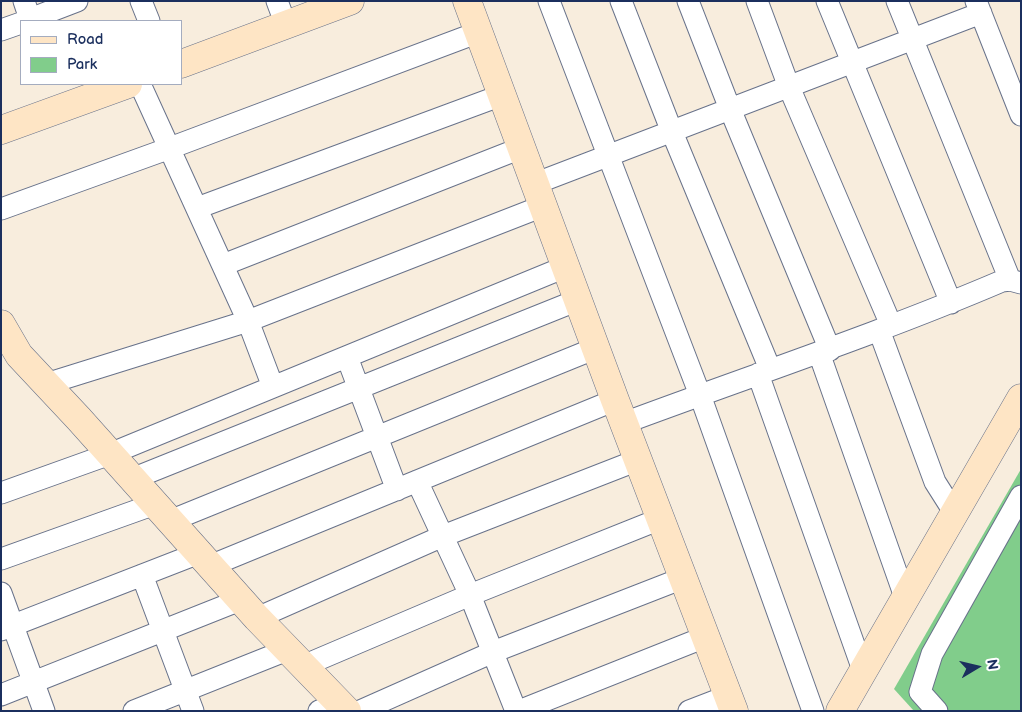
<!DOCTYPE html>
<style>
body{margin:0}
#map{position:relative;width:1022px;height:712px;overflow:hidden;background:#f8eddd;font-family:"Balsamiq Sans",sans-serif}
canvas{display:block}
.frame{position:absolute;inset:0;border:2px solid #1b2f5e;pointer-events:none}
.legend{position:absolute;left:20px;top:20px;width:162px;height:65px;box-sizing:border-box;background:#fff;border:1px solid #a4acbf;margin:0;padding:6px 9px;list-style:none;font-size:15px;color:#1b2f5e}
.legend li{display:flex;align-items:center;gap:10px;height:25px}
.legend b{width:25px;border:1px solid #a4acbf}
.north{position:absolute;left:952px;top:642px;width:50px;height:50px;-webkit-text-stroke:4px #fff;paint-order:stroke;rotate:81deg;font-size:14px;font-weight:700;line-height:20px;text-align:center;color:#1b2f5e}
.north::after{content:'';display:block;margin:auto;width:18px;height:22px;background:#1b2f5e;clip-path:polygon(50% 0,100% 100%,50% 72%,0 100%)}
</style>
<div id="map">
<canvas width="1022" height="712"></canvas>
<div class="frame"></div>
<ul class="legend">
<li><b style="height:6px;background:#fee5c5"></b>Road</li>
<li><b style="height:14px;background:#81cd8b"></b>Park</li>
</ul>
<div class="north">N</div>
</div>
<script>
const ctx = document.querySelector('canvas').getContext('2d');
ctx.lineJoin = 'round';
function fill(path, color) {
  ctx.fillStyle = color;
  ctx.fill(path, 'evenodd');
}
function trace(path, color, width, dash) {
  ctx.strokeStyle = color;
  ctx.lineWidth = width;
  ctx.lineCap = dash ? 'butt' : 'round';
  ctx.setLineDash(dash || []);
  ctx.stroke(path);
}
fill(new Path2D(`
 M1021 469V711H914L894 689Z`), '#81cd8b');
const street = new Path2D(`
 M24 1 30 19
 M141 1 149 21
 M277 1 286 25
 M549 1 700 395 813 711
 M621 1 672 132 770 369
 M688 1 730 109 830 350
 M757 1 789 87 891 325
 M827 1 951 303
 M897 1 1010 280
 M976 1 1021 115
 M25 21 77 1
 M1 30 21 23
 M140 84 248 321 273 387
 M534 184 981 13
 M197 208 502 95
 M1 209 170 148 479 32
 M223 265 521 148
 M879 330 935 482 954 512
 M819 353 905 597
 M347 357 397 490
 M758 374 863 670
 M46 384 248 321 543 206
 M624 423C750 376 878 334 1002 281L1010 280 1021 283
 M132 479 578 300
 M417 481 470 595 516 711
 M1 493 110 454 565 267
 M170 521 596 348
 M1 559 155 504
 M210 566 615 400
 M142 575 193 711
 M1 593 44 711
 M257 618 443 536 638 460
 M1 630 199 553
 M303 666 470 595 660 519
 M1 695 240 600
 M134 711 287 650
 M319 711 339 703
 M360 711 493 652 683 578
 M519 711 705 637
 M689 711 728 696
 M937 711 920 692 932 654 1021 496`);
const secondary = new Path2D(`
 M467 1 615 400 734 711
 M181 64 350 1
 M1 130 128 84
 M1 324 19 355 79 419 257 618 347 711
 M840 711 1021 398`);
trace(street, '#68728a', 23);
trace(secondary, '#68728a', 29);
trace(street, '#fff', 21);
trace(secondary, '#fee5c5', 28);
</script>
